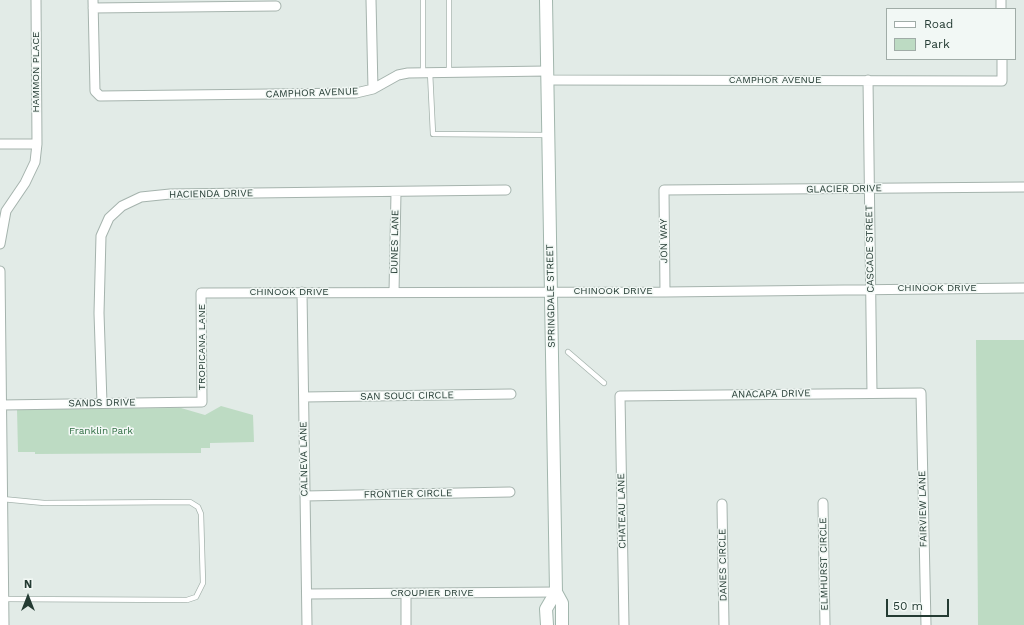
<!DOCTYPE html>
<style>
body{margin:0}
#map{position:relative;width:1024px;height:625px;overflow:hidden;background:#e2ebe7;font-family:"Work Sans",sans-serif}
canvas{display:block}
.legend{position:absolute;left:886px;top:8px;width:130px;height:52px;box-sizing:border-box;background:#f2f8f5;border:1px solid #a0aca7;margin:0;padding:5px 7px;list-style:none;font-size:12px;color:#243b33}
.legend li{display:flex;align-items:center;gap:8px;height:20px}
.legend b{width:20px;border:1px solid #a0aca7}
.north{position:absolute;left:8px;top:577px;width:40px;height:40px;-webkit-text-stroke:3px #f2f8f5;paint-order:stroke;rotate:0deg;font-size:11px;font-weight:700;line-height:16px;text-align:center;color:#243b33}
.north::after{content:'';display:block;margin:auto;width:14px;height:18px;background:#243b33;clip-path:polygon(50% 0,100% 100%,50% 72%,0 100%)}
.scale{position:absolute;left:886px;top:599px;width:63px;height:18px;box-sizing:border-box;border:2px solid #243b33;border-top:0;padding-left:5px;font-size:12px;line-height:14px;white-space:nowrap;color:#243b33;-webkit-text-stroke:3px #f2f8f5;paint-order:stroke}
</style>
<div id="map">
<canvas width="1024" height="625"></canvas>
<ul class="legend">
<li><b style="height:5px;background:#fff"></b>Road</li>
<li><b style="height:11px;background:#bddbc3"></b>Park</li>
</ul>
<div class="north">N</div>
<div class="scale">50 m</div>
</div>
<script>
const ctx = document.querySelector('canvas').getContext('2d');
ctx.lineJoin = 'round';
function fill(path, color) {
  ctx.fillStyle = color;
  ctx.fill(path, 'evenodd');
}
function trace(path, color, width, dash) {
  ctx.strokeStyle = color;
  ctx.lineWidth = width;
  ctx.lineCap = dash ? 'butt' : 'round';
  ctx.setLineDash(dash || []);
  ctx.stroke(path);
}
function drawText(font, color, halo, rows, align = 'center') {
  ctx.font = font + ' "Work Sans",sans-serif';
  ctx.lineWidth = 3;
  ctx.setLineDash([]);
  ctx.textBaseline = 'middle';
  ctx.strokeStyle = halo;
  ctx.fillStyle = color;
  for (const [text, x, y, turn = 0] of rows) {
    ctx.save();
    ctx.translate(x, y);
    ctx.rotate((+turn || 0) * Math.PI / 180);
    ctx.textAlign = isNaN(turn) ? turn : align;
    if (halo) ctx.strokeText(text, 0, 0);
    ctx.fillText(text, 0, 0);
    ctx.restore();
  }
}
fill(new Path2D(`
 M976 340H1024V625H978Z
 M221 406 253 415 254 442 210 443V448H201V453L35 454V452H18L17 409 181 408 205 415Z`), '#bddbc3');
const service = new Path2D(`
 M423 0V72
 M449 0V71
 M430 72 433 134 548 135
 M568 352 604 383
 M2 499 44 503 190 502 198 507 201 514 203 583 196 597 187 600 3 599`);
const minor = new Path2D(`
 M93 0 95 91 100 96 356 93 373 89 398 75 408 73 547 71
 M371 0 373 89
 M1001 0V9
 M93 8 276 6
 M548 80 1002 81V59
 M868 80 872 393
 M0 144H37
 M0 244 6 211 25 183 35 162 37 144 36 0
 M0 271 4 625
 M302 292 307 625
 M394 292 396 193
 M665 292 664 190 1024 187
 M304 397 511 394
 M102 403 99 313 101 236 109 218 122 206 141 197 170 194 506 190
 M2 405 202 402 201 293 665 292 1024 288
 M305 496 510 492
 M823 503 825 625
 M722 504 724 625
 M406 593V625
 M307 594 556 592
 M624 625 620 396 921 393 926 625`);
const secondary = new Path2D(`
 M546 0 556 592 562 603V625
 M547 625 546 609 556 592`);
trace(service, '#a5b3ad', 6);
trace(minor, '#a5b3ad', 11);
trace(secondary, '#a2b6ad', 14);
trace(service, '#fff', 4.5);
trace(minor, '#fff', 9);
trace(secondary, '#fff', 12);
drawText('10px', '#243b33', '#f2f8f5', [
 ["HAMMON PLACE",36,72,-90],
 ["CAMPHOR AVENUE",775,80],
 ["CAMPHOR AVENUE",312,93,-2],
 ["GLACIER DRIVE",844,189,-1],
 ["HACIENDA DRIVE",211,194,-1],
 ["JON WAY",664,241,-91],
 ["DUNES LANE",395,242,-89],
 ["CASCADE STREET",870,249,-91],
 ["CHINOOK DRIVE",937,288],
 ["CHINOOK DRIVE",613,291],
 ["CHINOOK DRIVE",289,292],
 ["SPRINGDALE STREET",551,296,-91],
 ["TROPICANA LANE",202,347,-90],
 ["ANACAPA DRIVE",771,394,-1],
 ["SAN SOUCI CIRCLE",407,396,-1],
 ["SANDS DRIVE",102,403,-1],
 ["CALNEVA LANE",304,459,-91],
 ["FRONTIER CIRCLE",408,494,-1],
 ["FAIRVIEW LANE",923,509,-91],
 ["CHATEAU LANE",622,511,-91],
 ["ELMHURST CIRCLE",824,564,-91],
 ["DANES CIRCLE",723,565,-91],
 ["CROUPIER DRIVE",432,593]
]);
drawText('10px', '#316e44', '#f2f8f5', [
 ["Franklin Park",101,431]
]);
</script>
